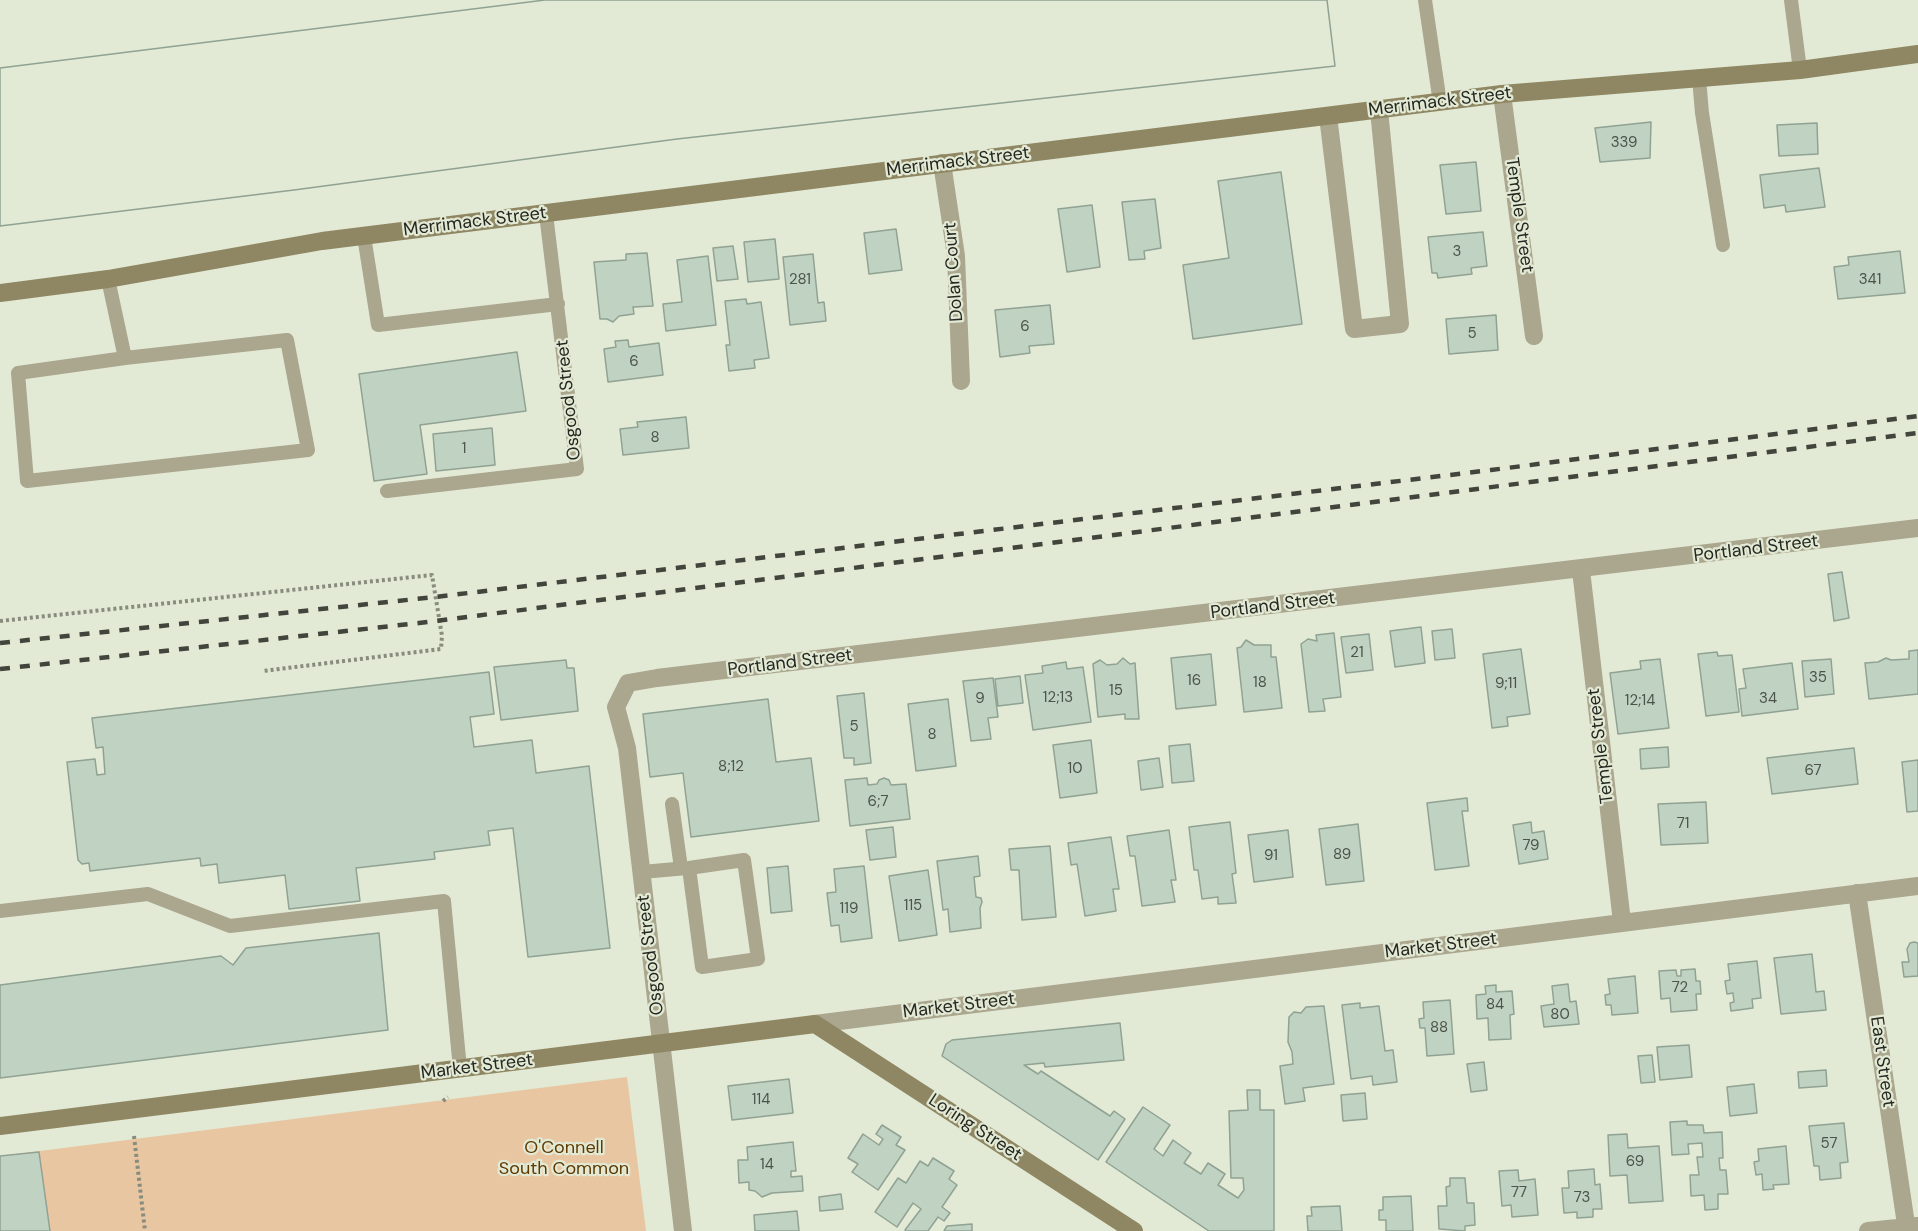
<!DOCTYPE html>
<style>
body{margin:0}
canvas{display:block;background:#e2e9d4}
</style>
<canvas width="1918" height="1231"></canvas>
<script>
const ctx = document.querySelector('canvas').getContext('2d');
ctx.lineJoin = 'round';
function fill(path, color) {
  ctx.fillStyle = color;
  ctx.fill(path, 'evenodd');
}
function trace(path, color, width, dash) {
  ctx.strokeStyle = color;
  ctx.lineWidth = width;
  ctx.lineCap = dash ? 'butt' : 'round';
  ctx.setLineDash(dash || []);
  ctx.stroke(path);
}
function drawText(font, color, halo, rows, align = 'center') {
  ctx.font = font + ' "DM Sans",sans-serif';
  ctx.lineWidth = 4.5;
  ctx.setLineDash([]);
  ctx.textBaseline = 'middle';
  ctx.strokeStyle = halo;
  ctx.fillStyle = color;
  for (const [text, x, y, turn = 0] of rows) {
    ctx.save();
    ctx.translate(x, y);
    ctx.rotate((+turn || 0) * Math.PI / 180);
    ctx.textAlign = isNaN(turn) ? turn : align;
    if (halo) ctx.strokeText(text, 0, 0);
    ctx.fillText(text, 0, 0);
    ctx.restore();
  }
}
fill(new Path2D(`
 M627 1077 646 1231H0V1156Z`), '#e8c6a1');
const building = new Path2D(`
 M545 0H1327L1335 66 677 139 294 190 0 226V68Z
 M545 0H1327L1335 66 677 139 294 190 0 226V68Z
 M1651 122 1650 158 1600 162 1595 128Z
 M1817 123 1818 154 1779 156 1777 125Z
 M1476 162 1481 211 1446 214 1440 165Z
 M1819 168 1825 207 1786 212 1785 205 1764 208 1760 175Z
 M1281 172 1302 324 1193 339 1183 265 1229 258 1218 181Z
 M1155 199 1161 248 1144 251 1145 259 1129 260 1122 202Z
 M1092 205 1100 267 1067 272 1058 209Z
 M896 229 902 270 869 274 864 233Z
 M1483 232 1487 266 1471 268 1472 274 1438 278 1437 273H1432L1428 237Z
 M775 239 779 279 748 282 744 242Z
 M733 246 738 279 717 281 713 248Z
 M1900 251 1905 293 1838 299 1834 267 1849 265 1848 257Z
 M647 253 653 306 633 307 634 314 619 316 613 322 607 319H600L594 262 626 260V254Z
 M813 254 818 303 824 302 826 321 790 325 783 257Z
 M708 256 716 325 666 331 663 304 682 302 677 260Z
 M746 299 747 304 761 302 769 358 754 360 755 368 729 371 726 345H730L725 301Z
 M1050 305 1054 344 1029 346 1030 353 1000 357 995 310Z
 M1496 315 1498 350 1449 354 1446 319Z
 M628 340 629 347 659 343 663 375 608 382 604 349 616 347 615 341Z
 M517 352 526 411 420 425 427 474 374 481 359 374Z
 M686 417 689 448 623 455 620 429 638 427 637 422Z
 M492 428 495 465 436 471 433 434Z
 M1842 572 1849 618 1834 621 1828 574Z
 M1421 627 1425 663 1395 667 1390 631Z
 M1452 629 1455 658 1435 660 1432 631Z
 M1334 633 1341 697 1323 699 1325 711 1309 712 1301 644 1308 639 1317 641 1316 635Z
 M1369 634 1373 670 1346 673 1341 637Z
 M1246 640 1254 645H1271V657H1276L1282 708 1244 712 1237 648 1241 647Z
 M1521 649 1530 714 1507 717 1508 726 1492 728 1483 654Z
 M1918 650V694L1869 699 1865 663 1878 662 1886 658 1891 660 1909 659V651Z
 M1717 652 1718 656 1732 655 1739 712 1706 716 1698 654Z
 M1211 654 1216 705 1176 709 1171 658Z
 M1123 658 1130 664 1135 663 1139 719H1125V714L1098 717 1093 664 1100 660 1107 665 1117 664Z
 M1660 659 1669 728 1618 734 1610 673 1641 669 1640 661Z
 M1831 659 1834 694 1805 697 1802 661Z
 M566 660 567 668H574L578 711 501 720 494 667Z
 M1066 662 1067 669 1083 667 1091 722 1033 730 1025 675 1043 673 1042 666Z
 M1792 663 1798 709 1742 716 1739 689 1746 688 1743 669Z
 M489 672 494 714 470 717 474 747 532 740 536 773 589 766 610 948 528 957 513 828 488 831 490 845 434 852 435 859 356 868 360 901 289 909 285 875 219 883 217 864 201 866 200 858 90 871 89 863 82 864 78 860 67 762 95 759 97 775 105 774 103 747 96 748 92 718Z
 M1020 676 1023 703 998 706 995 679Z
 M993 678 998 717 988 718 991 739 971 741 963 681Z
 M864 693 871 763 854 765V758H844L837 696Z
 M768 699 776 762 811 758 819 821 691 837 683 773 650 777 643 714Z
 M948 699 956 766 916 771 908 704Z
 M1091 740 1097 793 1060 798 1053 745Z
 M1190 744 1194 781 1172 783 1169 746Z
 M1668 747 1669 767 1641 769 1640 749Z
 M1854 748 1858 784 1772 794 1767 758Z
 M1159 758 1163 787 1141 790 1138 761Z
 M1918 760V811L1907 812 1902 762Z
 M867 778 868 785 877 784 879 780 884 778 889 780 891 785 906 784 910 819 850 826 845 780Z
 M1467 798 1468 811H1462L1469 866 1435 870 1427 803Z
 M1706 802 1708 843 1661 845 1658 804Z
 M1230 822 1236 873 1232 874 1236 903 1218 904V897L1202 899 1198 870H1194L1189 827Z
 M1531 822 1532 833 1544 831 1548 859 1519 864 1513 825Z
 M1358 824 1364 881 1326 885 1319 829Z
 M893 827 896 857 870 860 866 830Z
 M1169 830 1176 880H1171L1175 902 1142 906 1135 856H1130L1127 836Z
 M1288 830 1293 877 1254 882 1248 835Z
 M1111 837 1119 889H1113L1116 911 1085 916 1077 864 1071 865 1068 843Z
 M1050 846 1056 917 1022 920 1019 870H1011L1009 849Z
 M978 856 980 876 974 877 976 897 981 898 982 902 980 908 981 928 950 932 948 909 943 910 937 861Z
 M788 866 792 911 771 913 767 868Z
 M864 866 872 938 841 942 839 925 831 926 827 893 836 892 834 869Z
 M928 870 937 935 899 941 889 876Z
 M379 933 388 1030 0 1078V985L221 956 233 965 246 948Z
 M1914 942 1918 943V976L1904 977 1902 962H1909L1907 949 1910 943Z
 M1812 954 1816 992 1824 991 1826 1010 1781 1014 1774 958Z
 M1757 961 1761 998 1752 999 1753 1008 1731 1011 1730 1003 1734 1002 1733 993 1727 994 1725 981 1730 980 1728 964Z
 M1695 969 1696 981H1700L1701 994H1696L1697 1010 1671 1012 1670 998 1661 999 1659 971 1676 970 1677 976H1681V970Z
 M1635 976 1638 1013 1612 1015 1611 1005H1606L1605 995 1610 994 1608 979Z
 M1568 984 1570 1002 1576 1001 1579 1024 1544 1027 1541 1006 1554 1004 1552 986Z
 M1496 985V992L1512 991 1514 1014 1510 1015 1511 1039 1489 1040 1488 1018 1477 1019 1476 995 1486 994 1485 986Z
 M1450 1000 1454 1054 1427 1056 1425 1028H1420L1419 1019 1424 1018 1423 1002Z
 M1360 1003V1008L1379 1006 1385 1051 1393 1050 1397 1082 1373 1085 1372 1076 1351 1079 1342 1005Z
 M1324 1006 1334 1084 1303 1088 1305 1101 1285 1104 1280 1066 1293 1064 1292 1052 1288 1042 1289 1017 1294 1012 1301 1013 1306 1007Z
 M1120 1023 1124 1060 1045 1067 1044 1063 1024 1065 1038 1074 1041 1071 1110 1116 1114 1111 1125 1119 1098 1160 942 1056 946 1044 952 1040Z
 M1689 1045 1692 1077 1660 1080 1657 1047Z
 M1652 1055 1655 1082 1641 1083 1638 1056Z
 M1484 1062 1487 1090 1471 1092 1467 1064Z
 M1826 1070 1827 1086 1799 1088 1798 1072Z
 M789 1079 793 1113 732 1120 728 1086Z
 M1754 1084 1757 1113 1730 1116 1727 1087Z
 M1247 1090H1260V1110H1274V1231H1209L1106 1162 1143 1107 1170 1125 1154 1149 1163 1156 1173 1140 1191 1153 1184 1163 1201 1174 1208 1163 1225 1174 1218 1185 1238 1198 1244 1190 1243 1178H1231L1229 1111 1248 1110Z
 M1365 1093 1367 1119 1343 1121 1341 1095Z
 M1687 1121V1125H1703L1704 1133 1722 1132 1723 1158H1719L1720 1170H1726L1728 1194H1718V1209L1705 1210 1704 1195 1691 1196 1690 1175H1699L1697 1157H1703L1702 1143 1688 1144 1689 1154 1672 1155 1670 1122Z
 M1844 1123 1848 1162 1840 1163 1841 1178 1820 1180 1819 1166H1814L1809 1126Z
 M882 1125 901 1137 896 1145 905 1150 878 1190 852 1172 858 1164 848 1158 863 1134 879 1145 883 1139 876 1134Z
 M1627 1134 1628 1148 1659 1146 1663 1201 1629 1203 1627 1175 1610 1176 1608 1135Z
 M793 1142 796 1171H791V1177L802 1176 803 1191 772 1193 762 1197 755 1191 749 1190V1182L739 1183 738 1160H748L747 1147Z
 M1786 1146 1789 1184 1773 1185 1774 1189 1763 1190 1762 1174 1756 1175 1754 1162 1759 1161 1758 1149Z
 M39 1152 50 1231H0V1156Z
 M933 1158 954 1171 949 1179 957 1185 942 1207 950 1213 944 1221 938 1217 928 1231H906L905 1230 921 1209 913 1203 897 1227 875 1212 898 1178 906 1183 920 1161 928 1166Z
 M1594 1169 1595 1185 1600 1184 1602 1209H1593V1217L1577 1218V1212L1564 1213 1562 1188H1569L1568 1171Z
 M1518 1170 1519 1181 1535 1179 1538 1215 1512 1217 1511 1205 1502 1206 1499 1171Z
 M1450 1178H1465L1467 1203H1474L1475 1225 1465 1226V1231L1439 1229 1438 1206H1447L1446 1187 1450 1186Z
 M841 1194 843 1209 820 1211 819 1197Z
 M1411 1196 1413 1231H1386V1220H1379V1210H1383V1197Z
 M1340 1206 1342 1231H1308L1307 1216H1312L1311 1207Z
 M797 1211 799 1231H755L754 1215Z
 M972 1224V1231H944L947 1226Z`);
fill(building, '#c0d3c3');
trace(building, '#90a293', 1.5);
trace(new Path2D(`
 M0 621 432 575 442 636 441 649 263 671
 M443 1101 448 1097
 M134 1136 145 1231`), '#878c7d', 4, [3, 3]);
trace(new Path2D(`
 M1425 0 1440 103
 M1791 0 1800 70
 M1699 78 1702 113 1723 245
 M364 236 378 325 558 304
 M108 279 125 358 18 373 27 481 308 450 287 340 125 358
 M387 491 577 469 546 214
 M672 804 681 868
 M744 860 758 959 702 967 689 868Z
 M642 872 687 868
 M0 911 148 894 230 926 444 901 460 1069`), '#aba68e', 14);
trace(new Path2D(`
 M1502 94 1534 336
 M1328 116 1354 329 1400 324 1379 110
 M942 163 956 256 961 381
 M1581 570 1622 922
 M1857 893 1907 1231
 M815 1024 1918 886
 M683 1231 627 748 616 707 628 683 657 678 1918 528
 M1868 1231 1917 1226`), '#aba68e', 18);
trace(new Path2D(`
 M0 293 108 279 322 241 1502 94 1800 70 1918 54
 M0 1126 815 1024 1134 1231`), '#8f8763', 18);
trace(new Path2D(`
 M0 643 435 597 1491 470 1918 416
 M0 669 419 623 1918 433`), '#41453b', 4.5, [10, 10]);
drawText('15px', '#4c5349', null, [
 ["339",1624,143],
 ["3",1457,252],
 ["281",800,280],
 ["341",1870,280],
 ["6",1025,327],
 ["5",1472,334],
 ["6",634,362],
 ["8",655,438],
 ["1",464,449],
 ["21",1357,653],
 ["35",1818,678],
 ["16",1194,681],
 ["18",1260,683],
 ["9;11",1506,684],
 ["15",1116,691],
 ["12;13",1058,698],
 ["9",980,699],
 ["34",1768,699],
 ["12;14",1640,701],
 ["5",854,727],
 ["8",932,735],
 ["8;12",731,767],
 ["10",1075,769],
 ["67",1813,771],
 ["6;7",878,802],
 ["71",1683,824],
 ["79",1531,846],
 ["89",1342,855],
 ["91",1271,856],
 ["115",913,906],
 ["119",849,909],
 ["72",1680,988],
 ["84",1495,1005],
 ["80",1560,1015],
 ["88",1439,1028],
 ["114",761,1100],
 ["57",1829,1144],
 ["69",1635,1162],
 ["14",767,1165],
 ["77",1519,1193],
 ["73",1582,1198]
]);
drawText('18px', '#252820', '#e2e9d4', [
 ["Merrimack Street",1440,102,-7],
 ["Merrimack Street",958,162,-7],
 ["Temple Street",1519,215,82],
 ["Merrimack Street",475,222,-7],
 ["Dolan Court",954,272,-94],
 ["Osgood Street",569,400,-96],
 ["Portland Street",1756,549,-7],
 ["Portland Street",1273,606,-7],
 ["Portland Street",790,663,-7],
 ["Temple Street",1601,746,-97],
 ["Market Street",1441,946,-7],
 ["Osgood Street",651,955,-97],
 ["Market Street",959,1006,-7],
 ["East Street",1882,1062,82],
 ["Market Street",477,1067,-7],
 ["Loring Street",975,1128,33]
]);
drawText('18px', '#5e3900', '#e2e9d4', [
 ["O'Connell",564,1148],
 ["South Common",564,1169]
]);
</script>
